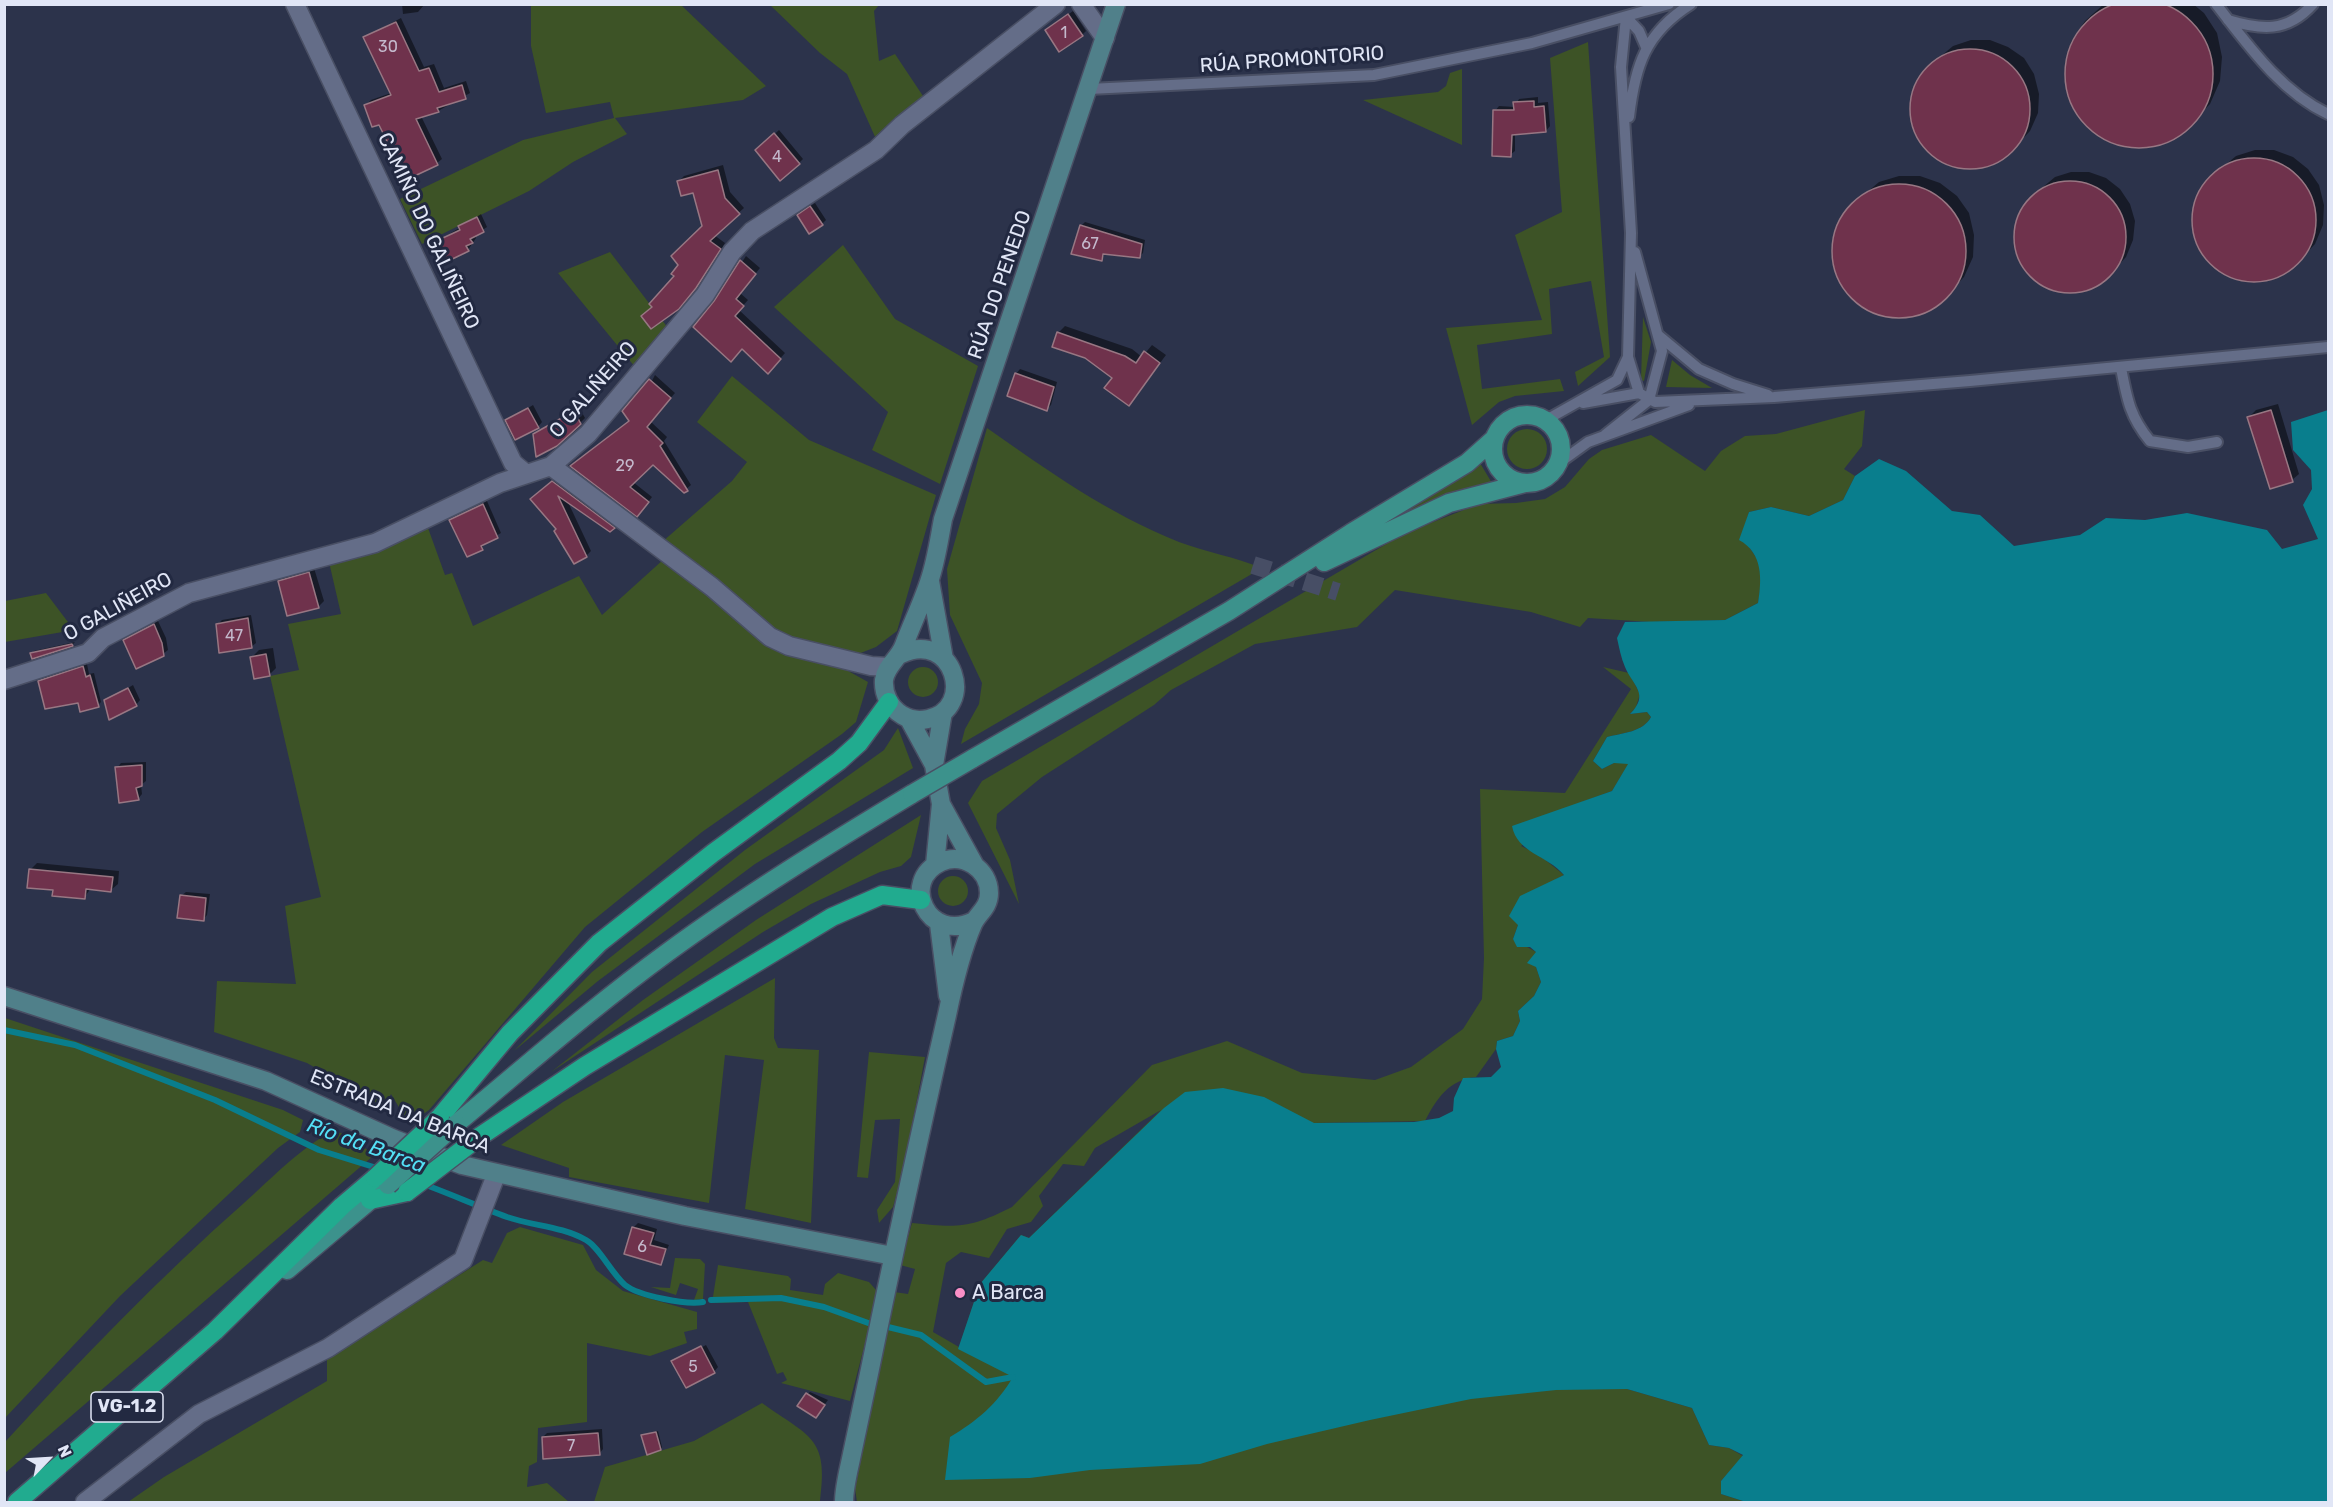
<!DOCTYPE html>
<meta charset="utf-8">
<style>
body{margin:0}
#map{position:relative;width:2333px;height:1507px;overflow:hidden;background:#2c334b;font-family:Rubik,sans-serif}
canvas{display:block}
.frame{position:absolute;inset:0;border:6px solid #e1e6f6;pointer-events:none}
.north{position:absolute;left:18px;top:1429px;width:60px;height:60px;-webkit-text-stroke:4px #222941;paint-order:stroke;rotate:65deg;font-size:16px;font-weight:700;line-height:24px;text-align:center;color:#e1e6f6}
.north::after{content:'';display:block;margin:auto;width:21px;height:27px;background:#e1e6f6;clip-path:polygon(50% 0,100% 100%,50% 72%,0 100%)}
</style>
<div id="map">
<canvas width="2333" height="1507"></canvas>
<div class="frame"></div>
<div class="north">N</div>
</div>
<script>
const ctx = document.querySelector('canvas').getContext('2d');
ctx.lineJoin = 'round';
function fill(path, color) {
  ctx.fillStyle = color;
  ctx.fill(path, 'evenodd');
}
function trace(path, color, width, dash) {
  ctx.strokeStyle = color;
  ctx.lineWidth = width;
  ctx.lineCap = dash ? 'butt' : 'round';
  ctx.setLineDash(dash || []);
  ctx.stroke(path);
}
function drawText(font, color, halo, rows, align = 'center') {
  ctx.font = font + ' Rubik,sans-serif';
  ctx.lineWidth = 6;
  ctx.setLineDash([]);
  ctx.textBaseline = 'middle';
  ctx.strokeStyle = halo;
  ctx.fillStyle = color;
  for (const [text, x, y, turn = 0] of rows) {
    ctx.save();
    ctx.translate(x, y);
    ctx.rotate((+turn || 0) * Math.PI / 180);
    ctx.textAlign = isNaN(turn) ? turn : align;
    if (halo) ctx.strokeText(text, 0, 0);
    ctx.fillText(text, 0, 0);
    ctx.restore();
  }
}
fill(new Path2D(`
 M531 5H681L766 86 743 100 615 118 627 134 573 162 529 191 422 244 400 199 523 140 614 118 610 102 546 113 531 46Z
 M770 5H879L874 11 879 61 895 54 925 99 876 139 847 74 820 53Z
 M1588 42 1610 357 1578 386 1575 372 1604 357 1591 281 1549 289 1552 334 1477 345 1482 389 1560 379 1564 391 1515 396 1499 402 1472 425 1446 328 1542 320 1515 235 1562 212 1550 58Z
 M1462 69V145L1363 100 1438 92 1446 86 1450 73Z
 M843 245 895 319 978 366 940 484 872 450 888 412 774 307Z
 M610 252 668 328 635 367 558 273Z
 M1643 317 1651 342 1644 381 1641 380Z
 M1672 360 1690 375 1712 388 1666 387Z
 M732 376 809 440 936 495 897 631 876 647 858 654 791 639 775 632 662 542 732 481 747 462 697 422Z
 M1865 410 1862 446 1844 469 1855 476 1843 500 1809 516 1771 507 1749 512 1745 526 1747 544 1758 560 1762 580 1758 603 1725 620 1651 622 1588 618 1580 627 1531 612 1395 590 1357 627 1255 644 1171 690 1154 705 1042 777 997 814 996 828 1010 860 1019 904 968 803 982 781 1405 533 1479 504 1516 503 1545 499 1565 487 1589 459 1602 450 1651 435 1705 471 1721 451 1745 436 1776 434Z
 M987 428C1048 471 1109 514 1179 542 1206 552 1235 557 1262 568L961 744 965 729 979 704 982 683 950 615 947 569Z
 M1507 449a20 20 0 1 1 40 0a20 20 0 1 1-40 0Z
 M1480 463 1492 483 1457 492 1378 527Z
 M428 528 445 575 452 573 473 626 579 576 602 615 664 559 708 593 868 682 856 722 842 734 702 832 585 927 429 1110 409 1124 391 1094 384 1107 307 1063 214 1032 217 981 296 984 285 906 321 897 270 676 299 670 288 624 341 614 329 562 383 547Z
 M46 593 74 630 5 642V601Z
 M1603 667 1629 673 1640 694 1636 707 1630 714 1647 712 1651 717C1643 732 1623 733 1607 737L1593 761 1602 769 1614 763H1629L1612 791 1582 802 1521 846 1538 854 1564 875 1556 879 1518 925 1513 939 1536 952V967L1541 982 1534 996 1518 1011 1520 1021 1513 1036 1497 1041 1496 1049 1476 1077C1450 1079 1436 1099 1425 1121L1314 1123 1627 1389 1692 1408 1709 1445 1729 1448 1743 1456 1721 1481V1494L1746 1502H857L855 1489 894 1292 908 1294 915 1269 900 1265 912 1223C959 1228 970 1228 1012 1207L1152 1065 1227 1041 1302 1073 1375 1080 1411 1067 1463 1029 1482 999 1484 958 1480 789 1565 793 1631 689ZM1161 1110 1029 1238 1021 1235 980 1284 959 1347 933 1332 946 1263 961 1252 989 1258 1007 1229 1031 1222 1043 1206 1039 1196 1063 1164 1084 1166 1095 1148Z
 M908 682a15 15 0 1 1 30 0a15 15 0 1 1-30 0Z
 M898 728 913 768 755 864 598 981 514 1051 592 972 745 850 884 750Z
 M921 815 911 857 901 866 880 872 811 904 763 932 551 1072 643 1000 756 920Z
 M938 891a15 15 0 1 1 30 0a15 15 0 1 1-30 0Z
 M775 978 774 1038 778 1048 819 1050 811 1223 745 1209 764 1060 725 1055 709 1203 569 1177V1168L501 1145 563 1102Z
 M5 1018 283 1110 303 1120 300 1132 278 1148 120 1296 5 1418Z
 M869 1052 925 1057 904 1168 893 1207 879 1223 877 1210 895 1182 900 1119 875 1120 868 1178 857 1177Z
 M333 1131 341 1133 371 1152 373 1156 5 1473V1442C81 1359 160 1277 244 1203 272 1178 300 1148 333 1131Z
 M520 1227 583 1245 596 1270 623 1291 697 1312V1329L684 1332 687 1343 650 1356 587 1343V1422L538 1428 537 1462 529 1466 527 1487 547 1483 569 1502H128L164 1477 327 1381V1359L483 1260 492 1263 507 1233Z
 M675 1258 700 1259 705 1264 703 1299 694 1300 698 1289 680 1283 676 1295 651 1287 670 1288Z
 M718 1265 788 1276 791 1279 790 1290 823 1295 825 1284 838 1273 869 1282 876 1290V1301L850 1401 781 1383 787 1380 783 1372 777 1374 748 1302 712 1303Z
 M762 1403C809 1437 829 1436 820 1501L837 1502H594L605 1467 694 1441Z`), '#3d5326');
fill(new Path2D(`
 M2328 410V1502H1746L1721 1494V1481L1743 1455 1729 1448 1709 1445 1692 1408 1627 1389 1556 1390 1471 1399 1370 1420 1267 1444 1200 1464 1090 1470 1030 1478 945 1480 950 1437C977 1421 997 1404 1013 1377L958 1349 980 1284 1021 1235 1029 1238 1164 1108 1185 1092 1223 1088 1264 1097 1314 1123 1414 1122 1439 1118 1453 1111 1454 1098 1463 1078 1491 1077 1501 1067 1496 1049 1497 1041 1513 1036 1520 1021 1518 1011 1534 996 1541 982 1536 967 1527 963 1536 952 1530 947H1517L1513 939 1518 925 1509 916 1520 896 1564 875C1547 855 1517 853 1512 826L1612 791 1628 764 1614 763 1602 769 1593 761 1607 737C1623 733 1643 732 1651 717L1647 712 1630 714C1650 694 1633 686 1625 667 1621 658 1619 647 1617 638L1625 622 1725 620 1758 603C1762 579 1763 553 1739 540L1749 512 1771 507 1809 516 1843 500 1855 476 1879 459 1906 471 1952 511 1980 515 2014 546 2080 535 2106 518 2145 520 2187 513 2267 530 2282 549 2318 539 2303 505 2312 489 2311 470 2293 450 2291 422Z`), '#097e8d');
fill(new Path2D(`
 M402 4H424V5L418 12 403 14Z
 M2104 4H2193L2204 13 2217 33 2222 57 2220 81 2210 104 2183 132 2161 143 2137 146 2113 142 2092 130 2076 112 2067 89 2065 65 2071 42 2085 21Z
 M1073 11 1086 31 1082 35 1047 30Z
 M401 18 424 67 434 64 444 88 466 81 470 93 438 111 421 116 442 159 437 163 379 123 366 105 371 100 391 93 365 37Z
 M1971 40H1990L2008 47 2024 58 2034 74 2039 94 2038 113 2030 131 2016 146 2006 156 1988 165 1969 168 1949 164 1932 154 1919 139 1912 121 1911 102 1916 84 1927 68 1953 46Z
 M1538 97V103L1548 102 1550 126 1546 131 1515 133V151L1510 155 1495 111 1499 106 1515 107 1519 99Z
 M779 130 803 159 799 163 762 146Z
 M2255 150H2274L2293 157 2308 169 2319 185 2324 205 2323 225 2315 244 2301 259 2291 269 2272 278 2252 281 2232 277 2215 267 2202 251 2195 233 2194 213 2199 194 2210 178 2236 156Z
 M723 165 730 192 744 208 714 235 725 243 701 281 684 301 653 307 676 275 703 226 694 191 679 181 684 176Z
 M2071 172H2089L2106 178 2120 189 2130 204 2135 221 2133 240 2126 257 2113 271 2103 281 2086 289 2068 292 2050 288 2034 279 2022 265 2016 248 2015 230 2020 213 2030 198 2055 177Z
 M1899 176H1920L1940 183 1957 196 1969 213 1974 235 1973 257 1964 277 1949 293 1938 303 1919 313 1897 317 1876 312 1856 301 1842 284 1835 264 1834 243 1839 223 1852 205 1879 182Z
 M815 203 826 220 822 224 803 211Z
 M481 214 487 227 475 235 476 238 468 250 434 244Z
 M1085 222 1145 240 1143 253 1139 257 1106 252 1101 259 1081 226Z
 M746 256 760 268 740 293 748 300 739 310 785 353 768 372 716 302Z
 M1065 326 1132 349 1142 357 1152 345 1166 355 1129 404 1114 377 1058 333Z
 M1020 369 1057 382 1051 405 1047 409 1016 374Z
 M655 375 675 393 650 421 667 437 664 441 691 485 684 491 653 463 633 482 652 497 642 510 573 466 631 421Z
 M2278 404 2299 474 2292 480 2249 417 2256 410Z
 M533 405 542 422 538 427 507 421Z
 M579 407 585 418 580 423 534 434Z
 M558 477 619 523 610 531 567 500 591 551 586 556 558 529 537 494Z
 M487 501 501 533 485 542 482 548 467 555 451 520Z
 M314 568 324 601 318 607 280 581 285 576Z
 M251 615 256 643 251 647 217 625 222 620Z
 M158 621 166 638 168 650 163 654 124 641Z
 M75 642 72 645 31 654 34 651Z
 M273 648 276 668 269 675 252 657 259 650Z
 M87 664 89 674 94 673 101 702 98 705 79 701 39 681 43 678Z
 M133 685 140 700 136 705 106 701Z
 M146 762V781L141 785 142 794 138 799 117 768 121 763Z
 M37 863 119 871 118 884 111 890 91 888 84 898 54 889 30 870Z
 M186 892 210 894 207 915 203 920 181 896Z
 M638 1223 657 1229 654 1240 669 1245 661 1263 626 1253 634 1227Z
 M706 1345 718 1367 714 1372 676 1361Z
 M810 1392 828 1400 816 1416 805 1396Z
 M602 1429 603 1449 599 1454 543 1437 547 1433Z
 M658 1431 662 1447 661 1449 643 1436Z`), '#0007');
trace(new Path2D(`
 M4 1030 75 1045 215 1100 319 1150 380 1169
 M401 1176C437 1188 472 1204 507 1217 533 1226 561 1226 586 1240 599 1247 612 1274 625 1285 639 1296 686 1305 703 1302
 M711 1300 781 1298 824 1307 871 1324
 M888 1327 921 1335 986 1382 1013 1377`), '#097e8d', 6);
const building = new Path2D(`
 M2065 74a74 74 0 1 1 148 0a74 74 0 1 1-148 0Z
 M1068 14 1083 36 1059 52 1045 30Z
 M396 22 419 71 429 68 439 92 462 85 466 99 437 108 439 112 416 119 438 165 406 180 379 125 372 127 364 105 391 95 363 37Z
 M1910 109a60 60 0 1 1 120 0a60 60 0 1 1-120 0Z
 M1534 101V107L1544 106 1546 132 1512 135 1511 157 1492 156 1493 110H1514L1513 102Z
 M774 133 800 164 780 181 755 150Z
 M2192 220a62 62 0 1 1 124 0a62 62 0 1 1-124 0Z
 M718 170 725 198 740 214 710 241 721 249 696 288 679 309 651 329 641 316 652 307 649 304 674 276 671 274 678 265 671 256 702 226 693 193 681 196 677 181Z
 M2014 237a56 56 0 1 1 112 0a56 56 0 1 1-112 0Z
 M1832 251a67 67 0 1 1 134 0a67 67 0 1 1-134 0Z
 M810 206 823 225 809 234 797 215Z
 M477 217 484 232 470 239 473 243 466 246 469 251 442 264 432 243 460 230 458 226Z
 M1080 225 1142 244 1140 258 1103 254 1102 261 1071 254Z
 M740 260 756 274 736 299 744 306 735 316 781 359 768 374 742 349 731 362 693 327 714 301Z
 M1057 332 1125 356 1136 363 1144 351 1160 363 1129 406 1104 388 1112 378 1085 358 1052 347Z
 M1015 373 1054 387 1047 411 1007 396Z
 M649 379 671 398 647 427 663 443 660 446 688 491 684 493 653 465 630 487 649 502 637 517 570 466 629 421 622 411Z
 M528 408 539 428 515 440 505 420Z
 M2271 410 2293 482 2270 489 2247 417Z
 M574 411 581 424 557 446 536 457 533 434Z
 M552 481 615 528 610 532 558 496 587 557 574 564 554 531 556 529 530 499Z
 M483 504 498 538 481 546 483 550 467 557 449 520Z
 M309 572 319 608 287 616 278 581Z
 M248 618 252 648 219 653 216 624Z
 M154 624 162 643 164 656 136 669 123 640Z
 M72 644 73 646 32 659 30 653Z
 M266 654 270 676 254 679 250 657Z
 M83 666 86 677 90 675 99 707 80 712 78 703 45 709 38 681Z
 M128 688 137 706 109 720 104 700Z
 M142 765V786L136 788 139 800 119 803 115 767Z
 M29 869 113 877 111 892 86 889 85 899 52 896 53 890 27 888Z
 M180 895 206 898 204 921 177 918Z
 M632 1227 654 1233 650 1245 666 1249 661 1265 624 1254Z
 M701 1346 715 1373 686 1388 671 1361Z
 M806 1393 825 1405 816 1418 797 1406Z
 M656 1432 661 1450 647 1455 641 1435Z
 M598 1433 600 1455 543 1459 542 1437Z`);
fill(building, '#6f324c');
trace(building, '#987783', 1.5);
trace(new Path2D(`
 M1253 565 1338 592`), '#474e65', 18, [18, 9]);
const lane = new Path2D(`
 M2216 4C2248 45 2280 91 2328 114
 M2228 20C2261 30 2287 33 2313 4
 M1646 47 1639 31 1626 17 1621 67 1631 233 1628 357 1639 393 1655 402 1774 397 1970 381 2328 347
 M1089 89 1374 75 1532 43 1669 4
 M1629 117C1635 66 1645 33 1691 4
 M1658 335 1699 369 1733 384 1768 395
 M2121 368C2127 399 2130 417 2150 441L2188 447 2217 442
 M1583 403 1639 393
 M1546 420 1617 380 1628 357
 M1605 435 1649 400 1662 351 1635 252
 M1559 463 1588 442 1689 405`);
const street = new Path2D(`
 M295 4 513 463 525 473
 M1081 4 1105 38
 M551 466 712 587 770 637 789 646 871 666 889 667
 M4 680 88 653 103 638 189 593 375 543 500 483 551 466 588 434 705 295 732 252 752 231 876 150 902 125 1056 4
 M85 1502 199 1414 328 1348 463 1260 496 1175`);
const secondary = new Path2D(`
 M930 581 944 659
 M901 654C954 629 977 709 928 719 919 721 910 720 902 715 890 708 883 694 884 680 886 665 899 659 904 645 912 624 922 603 929 582 936 562 939 540 943 519L1116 4
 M909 719 934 765 941 804 935 865
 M934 765 943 712
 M941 804 974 864
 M939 924 948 996
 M4 996 266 1081 394 1139 462 1165 685 1216 893 1256
 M844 1502C844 1487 849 1469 852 1454 858 1425 864 1397 870 1369 894 1251 920 1133 947 1015 953 986 961 952 973 924 978 913 989 908 989 893 989 869 963 852 941 862 899 881 928 944 974 921`);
const primary = new Path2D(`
 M1493 449a34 34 0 1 1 68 0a34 34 0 1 1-68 0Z
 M1324 562 1449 503 1525 483
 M972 759 1229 611 1351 533 1467 463 1495 438
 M456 1124C526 1066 594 1006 668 952 746 895 829 844 912 794
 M287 1270 381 1191`);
const highway = new Path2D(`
 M440 1117 510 1033 599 943 713 853 839 761 859 743 889 702
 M479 1137 585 1066 832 917 882 895 921 900
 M370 1200 407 1192
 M17 1502 215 1331 342 1206 375 1178`);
trace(lane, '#494f64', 14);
trace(street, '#494f64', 21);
trace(secondary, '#494f64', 21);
trace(primary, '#494f64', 21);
trace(highway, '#494f64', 21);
trace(lane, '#646d88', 10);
trace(street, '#646d88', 18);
trace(secondary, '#50808a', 18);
trace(primary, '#3c928c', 18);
trace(highway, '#21ab8f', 18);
const primaryBridge = new Path2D(`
 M912 794 972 759
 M388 1185 456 1124`);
const highwayBridge = new Path2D(`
 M375 1178 440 1117
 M407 1192 479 1137`);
trace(primaryBridge, '#494f64', 21, []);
trace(highwayBridge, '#494f64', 21, []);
trace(primaryBridge, '#3c928c', 18);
trace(highwayBridge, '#21ab8f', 18);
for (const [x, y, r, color] of [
 [960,1293,6,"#fa8fc6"]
]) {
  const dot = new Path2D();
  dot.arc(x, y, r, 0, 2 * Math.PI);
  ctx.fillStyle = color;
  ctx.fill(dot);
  trace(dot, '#222941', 2);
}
drawText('16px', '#c4b9cc', null, [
 ["1",1064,33],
 ["30",388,47],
 ["4",777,157],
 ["67",1090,244],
 ["29",625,466],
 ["47",234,636],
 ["6",642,1247],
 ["5",693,1367],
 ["7",571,1446]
]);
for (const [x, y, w] of [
 [127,1407,72]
]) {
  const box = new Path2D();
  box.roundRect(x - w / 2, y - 15, w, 30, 4.5);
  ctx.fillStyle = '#222941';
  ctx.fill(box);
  trace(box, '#e1e6f6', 1.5);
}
drawText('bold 18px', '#e1e6f6', null, [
 ["VG-1.2",127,1407]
]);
drawText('20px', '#e1e6f6', '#222941', [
 ["RÚA PROMONTORIO",1292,60,-4],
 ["CAMIÑO DO GALIÑEIRO",428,231,65],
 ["RÚA DO PENEDO",1000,285,-71],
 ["O GALIÑEIRO",593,390,-49],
 ["O GALIÑEIRO",118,607,-29],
 ["ESTRADA DA BARCA",400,1112,22]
]);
drawText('20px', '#e1e6f6', '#222941', [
 ["A Barca",972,1293]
], 'left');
drawText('italic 21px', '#54e0f6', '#222941', [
 ["Río da Barca",366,1146,20]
]);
</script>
